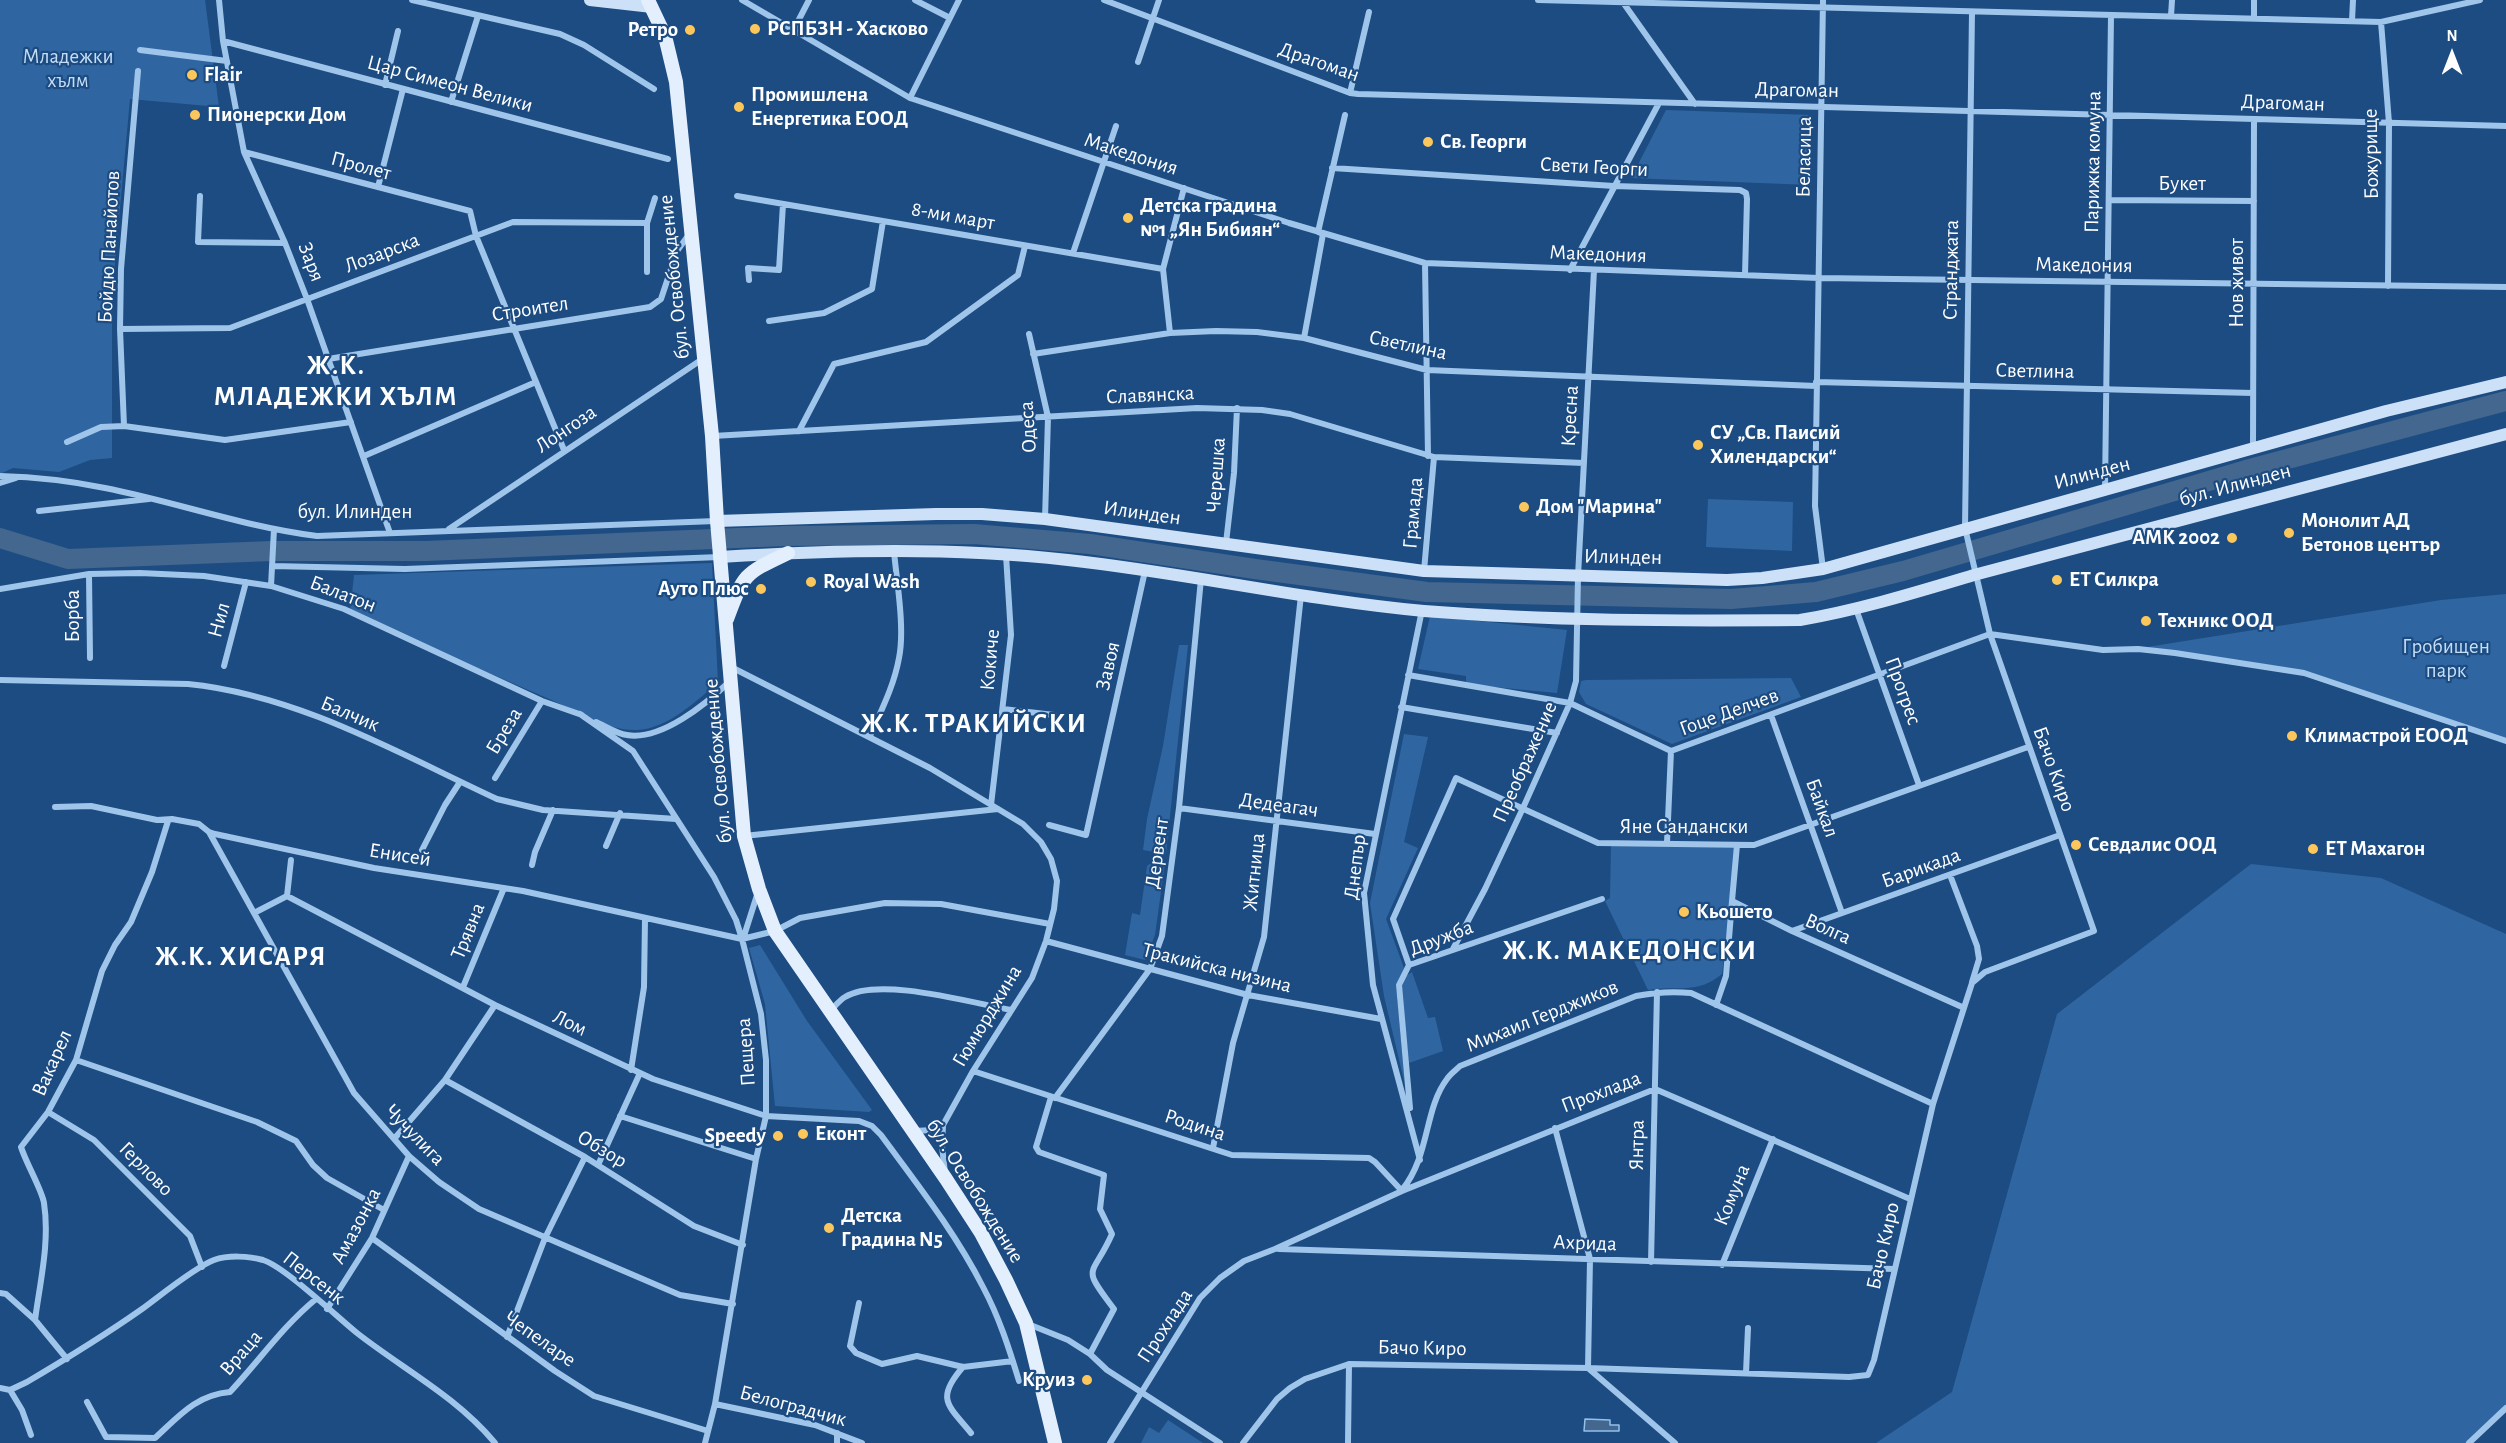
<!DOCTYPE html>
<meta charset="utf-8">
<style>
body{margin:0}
#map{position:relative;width:2506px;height:1443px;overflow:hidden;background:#1c4c82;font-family:"Alegreya Sans",sans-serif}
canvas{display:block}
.north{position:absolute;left:2422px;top:24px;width:60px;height:60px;-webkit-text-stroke:4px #1c4c82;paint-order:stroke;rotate:0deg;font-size:16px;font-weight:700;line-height:24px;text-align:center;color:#fff}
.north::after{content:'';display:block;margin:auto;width:21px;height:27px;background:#fff;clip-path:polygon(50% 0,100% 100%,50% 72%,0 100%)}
</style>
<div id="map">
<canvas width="2506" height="1443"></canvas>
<div class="north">N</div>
</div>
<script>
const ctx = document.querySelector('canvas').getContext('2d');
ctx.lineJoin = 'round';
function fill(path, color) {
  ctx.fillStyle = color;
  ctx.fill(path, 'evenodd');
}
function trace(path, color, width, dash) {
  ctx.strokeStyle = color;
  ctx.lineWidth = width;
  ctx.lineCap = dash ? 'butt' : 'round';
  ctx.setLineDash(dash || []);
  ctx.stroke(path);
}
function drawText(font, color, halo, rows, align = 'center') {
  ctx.font = font + ' "Alegreya Sans",sans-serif';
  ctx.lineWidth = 4.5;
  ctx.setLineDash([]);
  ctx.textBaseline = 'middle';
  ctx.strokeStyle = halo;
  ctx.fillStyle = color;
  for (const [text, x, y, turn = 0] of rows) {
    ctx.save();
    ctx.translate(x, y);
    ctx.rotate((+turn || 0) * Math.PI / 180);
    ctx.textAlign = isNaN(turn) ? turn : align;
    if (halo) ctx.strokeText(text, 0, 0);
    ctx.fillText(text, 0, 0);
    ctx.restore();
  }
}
fill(new Path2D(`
 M0 0H205L219 107 130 99 112 295V458L90 460 59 472 13 468 0 474Z
 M1666 110 1812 115 1811 185 1631 178Z
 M1708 499 1793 502 1792 551 1706 547Z
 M712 563 718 682C697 701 667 729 637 730 606 731 575 710 547 698 481 670 416 641 350 612L354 575Z
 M2506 594V741L2304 673 2141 648 2441 600Z
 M1430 616 1567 630 1557 693 1472 685 1466 682V676L1418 669Z
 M1179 645H1188L1166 854 1143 850 1147 819 1163 746Z
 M1791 678 1801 697 1672 744 1586 704 1579 692 1581 681 1586 680Z
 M1404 734 1428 737 1404 842 1418 848 1386 919 1404 968 1396 985 1405 1085 1384 996 1370 903Z
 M1611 845 1736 847 1728 947 1725 952 1722 974C1697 995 1677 985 1648 990L1605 901 1610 898Z
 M1152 862 1165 863 1155 935 1145 960 1125 955 1132 913 1140 915 1147 866Z
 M2251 864 2381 878 2506 934V1408L2469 1443H1876L1952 1392 2057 1014Z
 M760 945 807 1021 872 1110 869 1112 775 1106 765 1004 749 948Z
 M1412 972 1428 1018 1435 1017 1443 1051 1409 1063 1401 988 1406 976Z
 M1168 1420 1203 1443H1141L1149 1427 1159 1433Z`), '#2f66a1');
const water = new Path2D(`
 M1585 1419 1610 1420V1425H1619V1431H1584Z`);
fill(water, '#43678f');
trace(water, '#93c0ec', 1.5);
trace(new Path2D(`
 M0 538 68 559 272 551H426L785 536 974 534 1090 544 1255 569 1427 592 1731 599 1816 592 1903 571 2246 470 2506 401`), '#43678f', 20);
trace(new Path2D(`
 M219 0 223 41 244 152 285 243 307 299 390 533
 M412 0 560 34 584 45 654 89
 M742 0 910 98 1289 223 1425 263 1819 278 2506 287
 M915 0 950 18
 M1104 0 1350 93 1358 94 2506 126
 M1538 0 2381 22 2480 0
 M1823 0 1815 506 1823 569
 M2254 0V18
 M1622 1 1695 104
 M2171 16 2172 0
 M2352 21 2353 0
 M2381 22 2389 123 2388 286
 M793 31 809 0
 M223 41 668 159
 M140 50 227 61
 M1138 62 1159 0
 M385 85 398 31
 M1350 93 1369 12
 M910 98 959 0
 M451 102 478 16
 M244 152 470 211 476 236 564 450
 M1332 168 1614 186 1740 190 1746 193 1747 199 1745 275
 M378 187 403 89
 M200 196 198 242 285 243
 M737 196 1163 269
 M2109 200 2254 201
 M1073 253 1116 126
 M1425 263 1428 456
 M1570 270 1659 103
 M647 272V223L655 198
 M749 280 748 268 779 270 783 204
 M769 321 824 313 872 289 883 221
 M120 329 230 328 513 222 647 223
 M1170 333 1163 269 1184 188
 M1029 334 1048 417 1045 519
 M1304 338 1323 234 1318 232 1345 115
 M1033 354 1170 333 1216 331 1257 332 1304 338 1427 370 1816 386
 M328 359 650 307 661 299 677 251 690 233
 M1816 382 2253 393
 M124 426 120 329 121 269 138 71
 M799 431 834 364 926 342 1018 275 1025 246
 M713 436 1197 408 1262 410 1290 414 1434 457 1584 463
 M67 442 101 427 124 426 225 440 351 422
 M2253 448 2254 119
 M364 456 536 382
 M0 476C36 477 71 481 105 488 176 502 245 527 317 536L716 521
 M0 483 16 478
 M2105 489 2111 15
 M39 511 149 499
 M449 529 704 358
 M1226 543 1234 473 1237 408
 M272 566 405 569 720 557
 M1424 571 1434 457
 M89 574 90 658
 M271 586 274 529
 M0 589 89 574 140 573 204 576 271 586 344 609 542 701 582 715
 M1856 609 1919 785
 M224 666 246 582
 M731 667 930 768 1023 824 1041 842 1051 859 1057 881 1054 909 1046 941 1032 978 973 1071 943 1125 933 1130 914 1131
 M1408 675 1570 703 1671 751 1990 634 2103 650 2138 649 2175 653 2304 673 2506 741
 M0 680 188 684C298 695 398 753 497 799L543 810 676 819
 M1401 707 1557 733
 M1003 709 1054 715
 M580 714 633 751 714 877 736 920 742 939 761 1014 766 1060V1116L756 1159 715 1404 705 1443
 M1771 715 1842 913
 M596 722C605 726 617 734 627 735 661 741 706 704 729 682
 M870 736C881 711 894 686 899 658 905 629 897 583 894 552
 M495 778 542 701
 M991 805 1011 635 1006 555
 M55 807 91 806 157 820 172 819 199 824 209 832 215 834 374 868 523 891 742 939 775 931 800 918 885 903 941 904 1050 924
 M1179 808 1375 834
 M1049 825 1086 835 1145 571
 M209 832 354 1093 409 1156 439 1182 479 1209 680 1295 733 1304
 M744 836 998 809
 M1667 843 1671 751
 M1737 845 1732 901 1792 931 1962 1007
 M606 846 620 813
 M422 850 445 805 460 782
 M532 865 535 852 553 810
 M1950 875 1977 946 1979 959 1972 982
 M287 896 291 860
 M254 913 287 896 495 1005 653 1079 766 1116 859 1121 872 1126 881 1135C917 1184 955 1232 983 1287 999 1317 1009 1348 1019 1381
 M1792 931 2060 835
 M743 939 758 892
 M1046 941 1248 995 1381 1019
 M1453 949 1485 889 1523 808 1570 703 1576 681 1578 576 1594 270
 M1409 965 1393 919 1456 778 1598 843 1754 845 2028 747
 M463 987 504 888
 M1716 1005 1726 976 1732 901
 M831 1010C835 1006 840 1000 845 997 878 976 972 1003 1011 1010
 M76 1060 257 1122 296 1141 313 1165 327 1178 384 1210
 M631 1070 644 987 645 918
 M973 1071 1232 1155 1369 1158 1375 1162 1402 1191
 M445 1080 585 1157 694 1226 743 1245
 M1051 1097 1036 1147 1039 1152 1104 1175 1100 1209 1112 1234C1092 1279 1080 1264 1114 1309L1090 1354
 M1055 1098 1150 969 1162 936 1179 808 1201 579
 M1410 1108 1399 985 1409 965 1602 899
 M48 1112 94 1140 190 1236 202 1267
 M620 1116 756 1159
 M943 1125 942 1146 945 1173
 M1555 1128 1590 1259 1588 1368 1675 1443
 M394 1139 445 1080 495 1005
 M1213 1148 1233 1043 1264 937 1301 595
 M1420 1160 1373 985 1364 893 1422 610
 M598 1165 640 1073
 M1402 1190C1430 1156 1424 1109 1447 1079 1450 1074 1456 1070 1460 1066L1636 996C1656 992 1671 991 1691 993L1933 1104
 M372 1238 555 1371 594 1396 708 1431
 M1279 1249 1894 1269
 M1651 1262 1657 992
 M1722 1265 1773 1139
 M0 1293 6 1294 35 1320 67 1359
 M859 1303 850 1346 856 1353 882 1364 917 1356 963 1367 1013 1361
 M327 1309 372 1238 409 1156
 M35 1320C40 1282 50 1242 44 1203 42 1190 26 1163 21 1147L48 1112 76 1060 102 971 115 945 131 922 152 872 168 821
 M1028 1324 1068 1340 1090 1354 1107 1370 1220 1443
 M507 1337 545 1238 585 1157
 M963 1367C935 1399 948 1405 971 1433
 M1746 1373 1748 1328
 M0 1388 10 1390 27 1382C66 1359 105 1335 142 1309 160 1296 195 1267 214 1260 228 1255 249 1256 263 1260 285 1267 336 1316 357 1333 403 1369 457 1397 495 1443
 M10 1390 22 1410 31 1435
 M87 1402 106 1437 155 1438C179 1416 196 1395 230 1392 259 1361 283 1326 316 1299
 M715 1404 815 1425 862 1443
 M837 1443V1433
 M1110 1443 1200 1298 1220 1278 1244 1261 1275 1249 1402 1191 1655 1089 1910 1199
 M1243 1443 1277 1399 1290 1388 1305 1379 1349 1364 1588 1368 1849 1377 1868 1375 1874 1360 1933 1104 1972 983 1985 972 2094 931 1990 634 1965 528 1972 12
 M1348 1443 1349 1364
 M2469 1443 2506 1408`), '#a0c5ea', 6);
trace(new Path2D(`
 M590 0 652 7
 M717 521 936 514H982L1045 519 1424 571 1727 580 1762 578 1823 569 2386 411 2506 382
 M720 557C836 550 953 547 1068 560 1187 573 1305 600 1424 611 1549 621 1675 621 1800 620 1859 610 1917 592 1974 575L2506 434`), '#cce0f8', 12);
trace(new Path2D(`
 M648 0 665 36 676 82 712 436 717 521 744 836 759 889 775 931 946 1179 981 1233 1006 1280 1026 1323 1055 1443
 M727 619C744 573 744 574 788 553`), '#e4effe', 14);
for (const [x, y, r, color] of [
 [755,29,6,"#fbc75d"],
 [690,30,6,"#fbc75d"],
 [192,75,6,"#fbc75d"],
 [739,107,6,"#fbc75d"],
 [195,115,6,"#fbc75d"],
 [1428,142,6,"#fbc75d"],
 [1128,218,6,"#fbc75d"],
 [1698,445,6,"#fbc75d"],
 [1524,507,6,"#fbc75d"],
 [2289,533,6,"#fbc75d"],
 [2232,538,6,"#fbc75d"],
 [2057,580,6,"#fbc75d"],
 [811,582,6,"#fbc75d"],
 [761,589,6,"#fbc75d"],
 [2146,621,6,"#fbc75d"],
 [2292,736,6,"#fbc75d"],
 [2076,845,6,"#fbc75d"],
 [2313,849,6,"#fbc75d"],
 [1684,912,6,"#fbc75d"],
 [803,1134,6,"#fbc75d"],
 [778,1136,6,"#fbc75d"],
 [829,1228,6,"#fbc75d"],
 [1087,1380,6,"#fbc75d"]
]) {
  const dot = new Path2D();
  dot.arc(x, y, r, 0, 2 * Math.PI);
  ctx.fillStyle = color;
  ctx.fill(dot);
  trace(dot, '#1c4c82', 2);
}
drawText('bold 21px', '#fff', '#1c4c82', [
 ["РСПБЗН - Хасково",767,29],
 ["Ретро",678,30,"right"],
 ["Flair",204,75],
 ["Промишлена",751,95],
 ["Енергетика ЕООД",751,119],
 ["Пионерски Дом",207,115],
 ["Св. Георги",1440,142],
 ["Детска градина",1140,206],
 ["№1 „Ян Бибиян“",1140,230],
 ["СУ „Св. Паисий",1710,433],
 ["Хилендарски“",1710,457],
 ["Дом \"Марина\"",1536,507],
 ["Монолит АД",2301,521],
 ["Бетонов център",2301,545],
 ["АМК 2002",2220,538,"right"],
 ["ЕТ Силкра",2069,580],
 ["Royal Wash",823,582],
 ["Ауто Плюс",749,589,"right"],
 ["Техникс ООД",2158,621],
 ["Климастрой ЕООД",2304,736],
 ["Севдалис ООД",2088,845],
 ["ЕТ Махагон",2325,849],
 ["Кьошето",1696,912],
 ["Еконт",815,1134],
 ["Speedy",766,1136,"right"],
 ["Детска",841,1216],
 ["Градина N5",841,1240],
 ["Круиз",1075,1380,"right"]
], 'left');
drawText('21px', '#c5def8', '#1c4c82', [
 ["Младежки",68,57],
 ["хълм",68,81],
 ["Гробищен",2446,647],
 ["парк",2446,671]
]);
drawText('21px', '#fff', '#1c4c82', [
 ["Драгоман",1319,62,19],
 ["Цар Симеон Велики",450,84,15],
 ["Драгоман",1797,90,1],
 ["Драгоман",2283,103,2],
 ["Македония",1131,154,18],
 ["Божурище",2371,154,-91],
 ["Беласица",1804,157,-89],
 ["Парижка комуна",2093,162,-89],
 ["Пролет",361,166,15],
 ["Свети Георги",1594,167,3],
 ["Букет",2182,184],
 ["8-ми март",953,216,10],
 ["Бойдю Панайотов",109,247,-87],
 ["Лозарска",382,253,-21],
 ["Македония",1598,254,2],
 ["Заря",311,262,69],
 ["Македония",2084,265,1],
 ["Странджата",1951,270,-89],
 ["бул. Освобождение",674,277,-96],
 ["Нов живот",2237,283,-90],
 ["Строител",530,309,-9],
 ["Светлина",1408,345,12],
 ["Светлина",2035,371,1],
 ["Славянска",1150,395,-3],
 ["Кресна",1570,416,-87],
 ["Одеса",1028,427,-94],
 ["Лонгоза",566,429,-34],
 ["Илинден",2092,473,-15],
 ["Черешка",1216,475,-86],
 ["бул. Илинден",2235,485,-15],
 ["бул. Илинден",355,512],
 ["Илинден",1142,513,8],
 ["Грамада",1413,513,-85],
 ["Илинден",1623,557,1],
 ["Балатон",343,594,21],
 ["Борба",73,616,-90],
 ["Нил",219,620,-75],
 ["Кокиче",990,660,-85],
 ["Завоя",1108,666,-77],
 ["Прогрес",1903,691,70],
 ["Гоце Делчев",1729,712,-20],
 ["Балчик",350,714,23],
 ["Бреза",504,731,-59],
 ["бул. Освобождение",718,761,-95],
 ["Преображение",1525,762,-66],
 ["Бачо Киро",2054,769,70],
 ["Дедеагач",1279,805,8],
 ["Байкал",1822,808,70],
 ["Яне Сандански",1684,827],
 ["Дервент",1157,853,-82],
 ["Енисей",400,855,9],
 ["Днепър",1355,867,-83],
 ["Барикада",1921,868,-20],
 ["Житница",1254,872,-84],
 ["Волга",1828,929,24],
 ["Трявна",468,931,-68],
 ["Дружба",1441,938,-21],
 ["Тракийска низина",1217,968,14],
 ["Гюмюрджина",987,1016,-59],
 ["Михаил Герджиков",1542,1016,-22],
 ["Лом",570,1023,26],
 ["Пещера",746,1052,-94],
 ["Вакарел",52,1063,-66],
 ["Прохлада",1601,1092,-21],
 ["Родина",1195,1125,18],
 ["Чучулига",415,1135,46],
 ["Янтра",1637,1145,-89],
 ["Обзор",602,1149,31],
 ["Герлово",146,1169,45],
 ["бул. Освобождение",975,1191,58],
 ["Комуна",1732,1195,-68],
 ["Амазонка",356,1226,-62],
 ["Ахрида",1585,1243,2],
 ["Бачо Киро",1883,1246,-77],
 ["Персенк",314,1278,38],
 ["Прохлада",1165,1326,-57],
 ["Чепеларе",540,1339,35],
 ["Бачо Киро",1422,1348,1],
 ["Враца",241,1353,-49],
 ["Белоградчик",793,1406,15]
]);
ctx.letterSpacing = '1.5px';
drawText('bold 27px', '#fff', '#1c4c82', [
 ["Ж.К.",336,366],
 ["МЛАДЕЖКИ ХЪЛМ",336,397],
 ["Ж.К. ТРАКИЙСКИ",974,724],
 ["Ж.К. МАКЕДОНСКИ",1630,951],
 ["Ж.К. ХИСАРЯ",241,957]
]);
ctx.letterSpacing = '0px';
</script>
